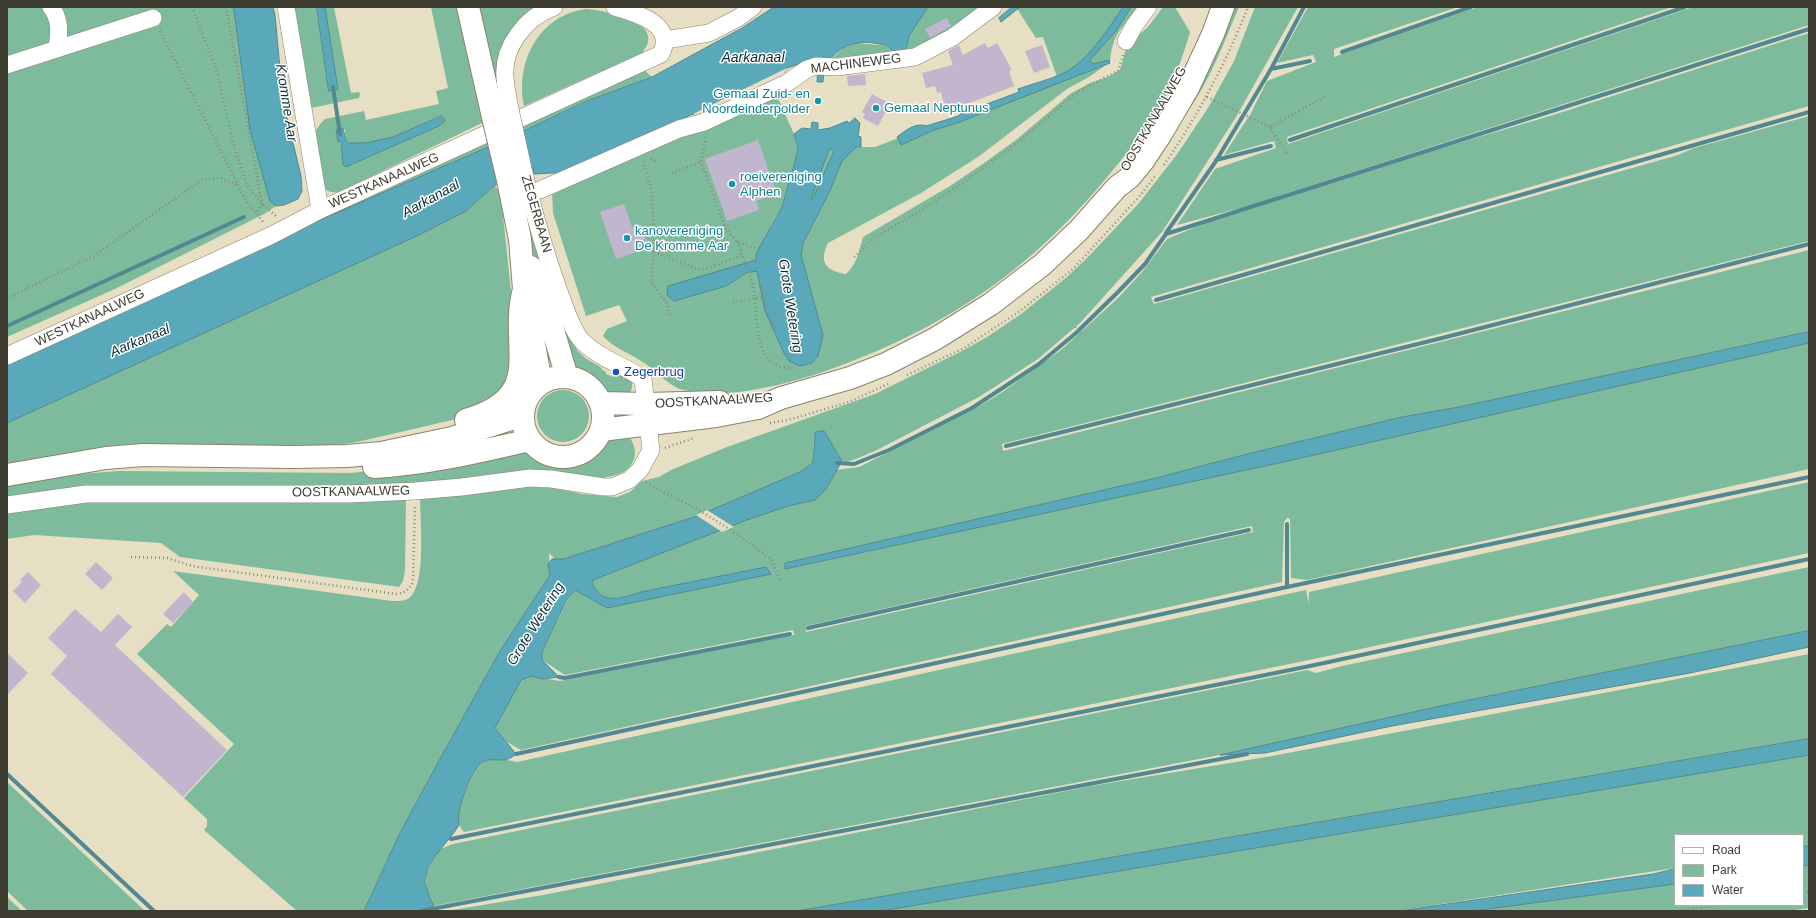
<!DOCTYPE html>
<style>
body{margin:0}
#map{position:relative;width:1816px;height:918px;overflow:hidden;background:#e6dfc4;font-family:Helvetica,sans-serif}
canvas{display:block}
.frame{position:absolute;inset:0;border:8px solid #3e3c31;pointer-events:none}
.legend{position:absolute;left:1674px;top:834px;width:130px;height:72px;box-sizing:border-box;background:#fff;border:1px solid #b2b1ad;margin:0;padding:5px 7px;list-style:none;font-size:12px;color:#3e3c31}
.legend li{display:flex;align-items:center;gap:8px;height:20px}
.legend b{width:20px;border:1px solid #b2b1ad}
</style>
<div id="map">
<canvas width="1816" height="918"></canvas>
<div class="frame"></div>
<ul class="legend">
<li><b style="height:5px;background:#fff"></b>Road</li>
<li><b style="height:11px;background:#7ebb9c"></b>Park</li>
<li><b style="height:11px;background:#5aa9ba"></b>Water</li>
</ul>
</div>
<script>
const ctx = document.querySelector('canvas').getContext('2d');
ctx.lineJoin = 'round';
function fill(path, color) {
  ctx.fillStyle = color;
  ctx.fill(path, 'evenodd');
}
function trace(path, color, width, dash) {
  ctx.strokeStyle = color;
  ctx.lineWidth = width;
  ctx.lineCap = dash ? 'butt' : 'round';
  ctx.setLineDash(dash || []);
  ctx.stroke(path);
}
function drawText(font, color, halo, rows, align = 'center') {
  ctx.font = font + ' Helvetica,sans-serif';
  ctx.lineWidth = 3;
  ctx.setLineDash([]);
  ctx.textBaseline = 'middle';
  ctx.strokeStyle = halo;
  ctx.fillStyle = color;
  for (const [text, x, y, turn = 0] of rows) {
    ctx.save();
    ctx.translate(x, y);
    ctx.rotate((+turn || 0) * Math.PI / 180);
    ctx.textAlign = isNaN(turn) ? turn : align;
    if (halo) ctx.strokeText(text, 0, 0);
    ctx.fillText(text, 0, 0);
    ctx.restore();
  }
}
fill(new Path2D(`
 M7 7H241L271 201 276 206 264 214 115 289 7 337Z
 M292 7H317L329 91 338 89 325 7H334L351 93 359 92 360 94 359 98 311 108Z
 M431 7H459L478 96 482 123 339 192C332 193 328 192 323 187L314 133 321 123 325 119 364 111 366 120 439 104 436 91 448 88ZM442 116 444 117 439 126 350 165H343L341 144 338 142 336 131 343 128 345 130 346 141 348 143H365L393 137Z
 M478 7H535C506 27 502 47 496 79Z
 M928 7H979C955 26 929 44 901 54L907 46 909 36Z
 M1016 7H1140C1122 28 1112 33 1110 62L1089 77 1067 89 978 157 921 193 828 243C818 263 827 271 846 274 857 264 859 251 863 237L950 186 984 163 1016 140 1070 94 1090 83 1108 77 1120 70 1127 45 1148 27 1163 7H1175L1190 32C1180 67 1166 103 1144 132 1132 147 1120 161 1108 176 1027 274 942 330 823 372 783 385 730 399 688 391 668 388 657 370 641 361 627 352 614 348 603 336L607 329 627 321 619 305 586 316 553 213 552 192 776 94 794 134 798 147 796 158 782 207 771 225 801 255 803 243 830 191 842 161 856 147H875L1046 82 1057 77 1043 37 1036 38Z
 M1227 7H1239C1223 45 1208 86 1182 119Z
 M1255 7H1298L1236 117 1162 232 1080 323 1038 359 979 397 877 450 856 459 847 462 842 461 837 452 814 434 813 463 800 472 697 516 564 559H552L554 558 549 553 550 575 500 651 435 768 400 833 364 911H297L204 830 207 826V819L184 798 234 744 137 654 167 624 171 627 199 595 173 571 392 601C399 601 407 602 412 595 426 577 420 520 420 496L491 488 531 487 555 488 582 494 617 497 630 492 642 481 659 477 671 470 727 447 875 394 960 352 987 337 1021 314 1067 277 1088 257 1139 203 1178 153 1208 108 1234 61Z
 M1308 7H1458L1334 49V57L1478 7H1672L1287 137 1288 144 1693 7H1809V25L1266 200 1553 115 1809 33V106L1151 297 1154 304 1678 155 1694 148 1809 116V241L1002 444 1003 451 1809 250V332L1459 407 1402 417 1251 453 1156 478 785 563 786 569 1288 461 1809 343V469L1307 580 1291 578 1290 519 1287 518 1284 522 1282 582 521 750 507 742 495 728 521 680 531 676 560 681 794 635 793 630 565 675 542 660V652L567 601 575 590 607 608 770 574 766 567 641 592C622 598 602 606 592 583L593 580 744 521 788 506 815 500 826 489 836 470 859 467 879 457 981 405 1001 393 1061 350 1118 298 1142 272 1167 239 1241 208 1177 225 1215 169 1276 148 1274 141 1224 155 1251 113 1267 81 1316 62 1313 55 1277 63ZM1252 526 1253 532 806 632V626Z
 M586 9C601 10 654 19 648 42 647 46 644 50 642 53L524 106C515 62 539 15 586 9Z
 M857 43 889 46 894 54 829 61 843 48Z
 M642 68 652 77 583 102 511 137 314 223 340 209Z
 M831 149 834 151 813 199 810 198 829 150Z
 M495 185 501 196 516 340 505 389 461 418 357 442 329 446 55 457 7 463V423L419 235 466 211Z
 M525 211 532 237 562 323 577 350 585 358 602 368 601 369 606 372V374L613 377 615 373 619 375 620 372 632 381V388L629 395 613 396 575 371 543 285 529 239Z
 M537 416a26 26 0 1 1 52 0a26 26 0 1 1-52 0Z
 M629 437C638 448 637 462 625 471 619 475 610 476 604 478L448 482 7 500V483L55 476 118 471 349 473 373 471 527 450 552 461 567 462 582 458 589 454 605 438Z
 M1809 482V553L1314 659 464 832C461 828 457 823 457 818 458 806 474 768 484 762 494 756 507 760 517 762L1306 590 1309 604V592Z
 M406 496 405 571 403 581 399 587 180 557 161 543 34 535 7 539V508L44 502Z
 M1809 567V631L1445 705 1220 755 434 906 427 894V874L433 858 440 849 453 844 1307 670 1316 673 1342 666Z
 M1809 654V739L797 911H446L543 895 1091 786 1272 756Z
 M1809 755V847L1803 848V835H1675V868L1396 911H881Z
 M7 782 145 911H28L7 891Z
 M1809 865V908L1787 911H1473L1675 884V905H1803V866Z
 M7 897 22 911H7Z`), '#7ebb9c');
const water = new Path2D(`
 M234 7H273L275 15 283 101 301 176 302 191 298 199 284 205 276 206 270 201 250 130Z
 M317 7H325L338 89 329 91Z
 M774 7H928L909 36 907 46 901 54H894L889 46C879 44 868 41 858 43 837 46 824 62 823 82H817L818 70 802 63 787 68 782 80 703 118 692 114 609 157 571 172 534 174 533 168 495 185 466 211 419 235 7 423V360L304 227 511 137 584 102 652 77 742 28Z
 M1012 7H1020L1001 22 999 18Z
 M1123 7H1131L1116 31 1089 61 1094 64 1109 60 1110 63 957 123 934 130 901 145 897 137C905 131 915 122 926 126L959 116 960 114 1019 92 1018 89C1032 84 1048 80 1062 74 1087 63 1108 29 1123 7Z
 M442 116 445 121 439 126 350 165 346 167 343 165 341 142H338L336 130 343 128 346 141 348 143H365L393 137Z
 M855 118 860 123 858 136 861 137V147H856L842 161 830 191 803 243 801 255 823 335 818 356 812 363 800 366 789 361 784 353 765 311 757 271 746 273 726 286 674 301 667 295 668 286 756 260 757 252 782 207 796 158 798 147 794 134 802 128 811 129 812 122 818 123V130L830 128 847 121 849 123ZM831 149 834 151 813 198H811L829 150Z
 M1809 332V343L1288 461 785 569V563L1156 478 1251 453 1402 417 1459 407Z
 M819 431H824L842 461 826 489 815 500 788 506 744 521 593 580 592 583C602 606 622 598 641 592L766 567 771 574 607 608 575 590 566 601 542 652V660L559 677 542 679 531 676 521 680 495 728 516 754C514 756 511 758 508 759 500 762 492 757 483 762 471 770 455 812 459 825 442 853 411 868 434 906L421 911H364L400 833 435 768 500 651 550 575 548 564 552 559H564L697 516 800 472 813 463 815 433Z
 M1809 631V647L1690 673 1392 726 1265 753 1220 755 1445 705Z
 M1809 739V755L881 911H797Z
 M1809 846V865L1803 866V847Z
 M1675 869V884L1473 911H1399L1653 874Z`);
fill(water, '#5aa9ba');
trace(water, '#528891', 1);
fill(new Path2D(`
 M787 68 782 80 703 118 693 114Z
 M707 510 734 527 722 532 696 515Z`), '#e6dfc4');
trace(new Path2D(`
 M1342 52 1471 7
 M1271 69 1304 7
 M333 87 340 134
 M1290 140 1685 7
 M1216 160 1271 146
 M1166 233 1216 161 1271 69 1310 61
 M1156 300 1809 112
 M7 326 244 217
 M1006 446 1446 337 1809 244
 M837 463 854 464 889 450 972 408 1039 364 1076 333 1117 293 1145 264 1166 234 1809 29
 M1287 587V524
 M808 628 1249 530
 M559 677 565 678 790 634
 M516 754 1287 587 1809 477
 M7 774 154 911
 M451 839 1310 666 1809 559
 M421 911 1247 754`), '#528891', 4);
fill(new Path2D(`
 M947 18 951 26 930 38 925 29Z
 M985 43 988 48 997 43 1012 70 1009 71 1014 86 946 112 941 92 937 93 935 86 926 88 922 73 953 65 948 51 959 45 963 55Z
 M1042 45 1050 67 1034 73 1025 51Z
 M865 74 866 85 848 86 847 76Z
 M872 94 890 104 878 126 863 118 865 114 862 112Z
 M758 140 777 194 756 201 759 210 727 221 705 159Z
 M624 204 632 227 640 224 648 248 616 259 600 212Z
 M96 562 113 578 102 590 85 574Z
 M28 572 41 585 25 603 13 591 22 582 20 580Z
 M184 592 193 602 173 623 163 614Z
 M75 609 101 632 118 614 132 627 115 645 227 750 183 797 51 674 67 656 48 638Z
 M7 653 28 673 7 695Z`), '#c1b6ce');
const minor = new Path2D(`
 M51 7C61 20 59 33 57 49
 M286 7 320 210
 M665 40 709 33 738 18 753 7
 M1126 41 1134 26 1148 7
 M7 65 153 18
 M510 109C508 99 506 89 505 78 502 47 526 17 554 7
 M540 190 679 129 704 122 787 83 807 69 816 66 837 67 915 57 953 37 993 7
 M7 356 272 235 320 210 661 54C676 24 636 13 615 7
 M7 505 86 494H350L415 491 462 487 530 478 551 479 604 487H612L629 480 640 470 651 450 643 379C624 365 600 359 583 342 573 332 568 315 563 302 547 260 535 217 524 173`);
const major = new Path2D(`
 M468 7 493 117
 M508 180 520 239 524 289 541 383
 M531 267 547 310 567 377
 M523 417a40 40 0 1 1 80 0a40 40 0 1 1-80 0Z
 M601 403 647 404 720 402
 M466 420C549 396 508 346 524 289
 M601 430 716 416 758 408 781 398 850 378 886 364 935 339 991 304 1042 265 1079 230 1117 187 1129 178 1143 161 1161 134 1188 88 1213 34 1223 7
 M374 467C427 464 478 452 530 440
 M7 475 106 458 143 455 293 457 347 456 381 453 452 438 523 415`);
trace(minor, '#8a836b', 18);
trace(major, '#8a836b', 24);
trace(new Path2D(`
 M192 7 216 68 234 146 247 185 262 204 277 217
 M226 7 262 204 257 212
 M160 31 246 201 264 223
 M1207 97 1270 127
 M706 137 701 162 726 229 737 242 757 249
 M1287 153 1270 127 1326 96
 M651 159 656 161
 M643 161 651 187 655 242 651 282 667 304 670 315
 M1164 165C1198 115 1226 63 1248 7
 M672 173 701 162
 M737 242C743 256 749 271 753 286 759 311 751 361 783 367 787 368 790 369 795 367
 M654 252 698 269H705L743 255
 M854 257 874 238 915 214 960 185 1023 138 1079 91 1118 71 1123 55
 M761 286 767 310 776 330
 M7 298 94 256 203 179 221 178 239 186
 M733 302 762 297
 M1075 327 1081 334
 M907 375 964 348 1020 311 1073 269 1139 197 1156 175
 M770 423 788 420 849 402 888 384
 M665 448 694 438
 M646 483 699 510 740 536 772 560 780 580
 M131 557 167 558 192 566 396 594C405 593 409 590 413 582L415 506
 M1803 893 1809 892
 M1677 911 1720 905`), '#8d8876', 2.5, [1, 3]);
trace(minor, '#fff', 17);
trace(major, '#fff', 22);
const minorBridge = new Path2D(`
 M510 109 524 173`);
const majorBridge = new Path2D(`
 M493 117 508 180`);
trace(minorBridge, '#8a836b', 18, []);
trace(majorBridge, '#8a836b', 24, []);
trace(minorBridge, '#fff', 17);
trace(majorBridge, '#fff', 22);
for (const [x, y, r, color] of [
 [818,101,4,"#0f9aa8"],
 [876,108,4,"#0f9aa8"],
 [732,184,4,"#0f9aa8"],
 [627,238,4,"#0f9aa8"],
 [616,372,4,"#1a4fb4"]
]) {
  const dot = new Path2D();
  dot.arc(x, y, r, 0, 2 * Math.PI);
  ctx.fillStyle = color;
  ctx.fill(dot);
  trace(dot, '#fff', 1.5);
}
drawText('13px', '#3e3c31', '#fff', [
 ["MACHINEWEG",856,64,-7],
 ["OOSTKANAALWEG",1154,119,-60],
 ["WESTKANAALWEG",384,181,-24],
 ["ZEGERBAAN",536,214,74],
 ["WESTKANAALWEG",90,318,-25],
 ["OOSTKANAALWEG",714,401,-3],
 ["OOSTKANAALWEG",351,492,-1]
]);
drawText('13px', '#0d838f', '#fff', [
 ["Gemaal Zuid- en",810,94,"right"],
 ["Noordeinderpolder",810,109,"right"],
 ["Gemaal Neptunus",884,108],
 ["roeivereniging",740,177],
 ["Alphen",740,192],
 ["kanovereniging",635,231],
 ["De Kromme Aar",635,246]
], 'left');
drawText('13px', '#164399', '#fff', [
 ["Zegerbrug",624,372]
], 'left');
drawText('italic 14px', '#082f37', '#fff', [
 ["Aarkanaal",753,58],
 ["Kromme Aar",286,103,81],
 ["Aarkanaal",431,199,-29],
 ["Grote Wetering",790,306,81],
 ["Aarkanaal",140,341,-23],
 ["Grote Wetering",536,624,-58]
]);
</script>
